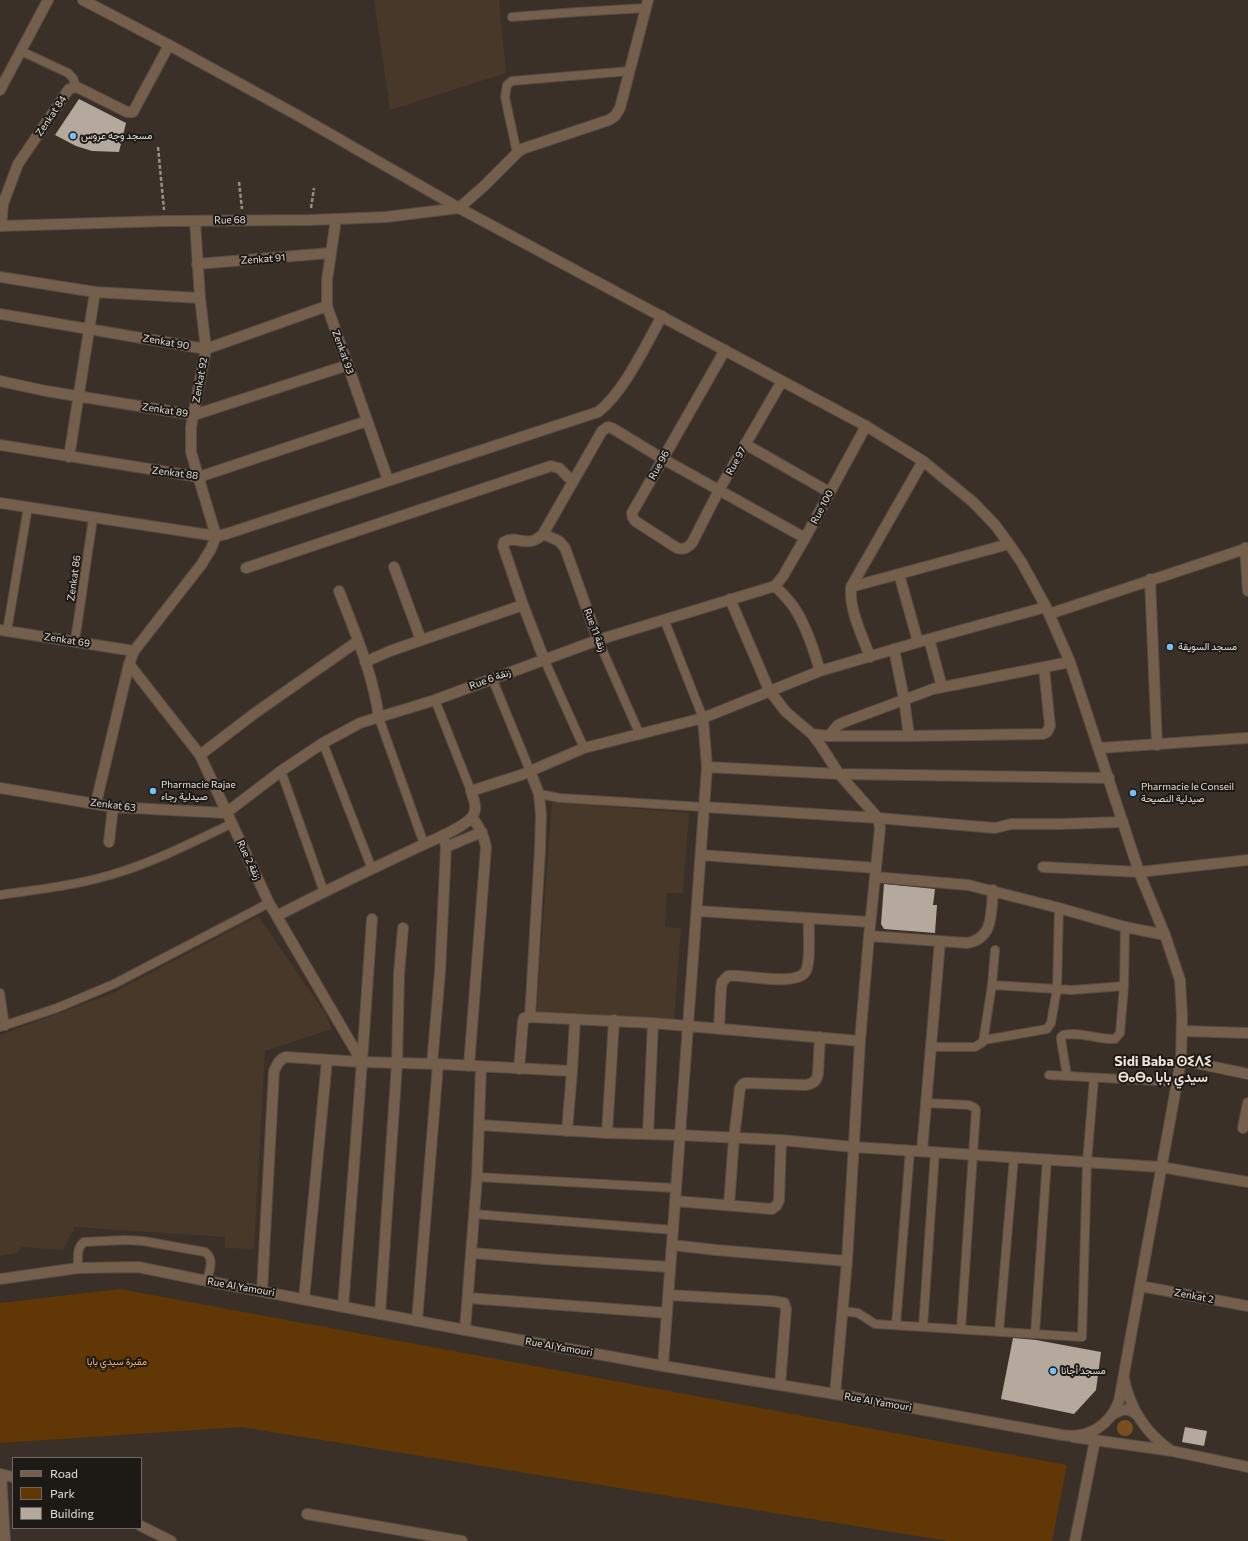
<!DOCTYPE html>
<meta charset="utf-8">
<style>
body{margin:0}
#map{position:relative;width:1248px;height:1541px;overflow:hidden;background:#3a3027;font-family:Commissioner,sans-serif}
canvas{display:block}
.legend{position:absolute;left:12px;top:1457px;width:130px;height:72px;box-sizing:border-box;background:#1d1915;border:1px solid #6d6763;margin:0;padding:5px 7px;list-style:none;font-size:12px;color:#e4ddd7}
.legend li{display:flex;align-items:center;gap:8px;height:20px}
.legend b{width:20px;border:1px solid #6d6763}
</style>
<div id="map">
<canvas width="1248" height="1541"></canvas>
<ul class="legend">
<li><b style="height:5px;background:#745f4d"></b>Road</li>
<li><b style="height:11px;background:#613705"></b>Park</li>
<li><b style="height:11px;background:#b5a89d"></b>Building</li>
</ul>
</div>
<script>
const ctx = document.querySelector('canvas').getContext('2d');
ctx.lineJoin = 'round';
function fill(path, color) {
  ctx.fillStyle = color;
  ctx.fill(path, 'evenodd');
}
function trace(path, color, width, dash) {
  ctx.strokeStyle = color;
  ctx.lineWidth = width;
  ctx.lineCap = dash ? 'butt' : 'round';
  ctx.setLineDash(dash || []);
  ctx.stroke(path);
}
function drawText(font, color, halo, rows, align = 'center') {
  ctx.font = font + ' Commissioner,Vazirmatn,"Noto Sans Tifinagh",sans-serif';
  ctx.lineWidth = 4;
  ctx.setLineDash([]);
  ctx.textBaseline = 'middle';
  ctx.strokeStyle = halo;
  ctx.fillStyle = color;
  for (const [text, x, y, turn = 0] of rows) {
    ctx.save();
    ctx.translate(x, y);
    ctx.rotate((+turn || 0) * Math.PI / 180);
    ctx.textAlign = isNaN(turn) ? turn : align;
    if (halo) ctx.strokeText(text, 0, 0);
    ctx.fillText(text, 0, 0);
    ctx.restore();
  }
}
fill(new Path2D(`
 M374 0H499L506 73 390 110Z
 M552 802 689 813 683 893H667L665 927 681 928 674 1021 536 1014Z
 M258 916 326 1014 332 1029 265 1051 254 1249 225 1248V1237L75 1227 63 1250 22 1247 17 1253 0 1256V1035L113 993Z`), '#47382a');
fill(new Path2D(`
 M120 1289 1067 1465 1052 1541H948L241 1427 0 1443V1303Z`), '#613705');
fill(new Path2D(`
 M1117 1428a8 8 0 1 1 16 0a8 8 0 1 1-16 0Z`), '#7b4e1f');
fill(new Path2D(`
 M79 99 126 123 119 152 92 151 76 146 55 135Z
 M884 884 935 889 933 905H937L935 933 884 929 881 924Z
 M1013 1338 1036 1340 1101 1352 1096 1390 1074 1414 1001 1399Z
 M1185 1427 1207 1431 1204 1446 1182 1442Z`), '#b5a89d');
const service = new Path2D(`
 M512 17 577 12 646 8
 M21 51 68 73 73 78 76 87
 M517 153 505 97 507 85 512 81 630 71
 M664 619 703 718
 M7 631 28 507
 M598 640 640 735
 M75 641 93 518
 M544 659 584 748
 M492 678 530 771
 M435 700 471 791
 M379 718 424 844
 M323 743 372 869
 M281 771 324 892
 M539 794 560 798 704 807
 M0 895C40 889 81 885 120 872 158 860 195 841 231 824
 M992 985 995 950
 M0 993 5 1026
 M0 1027 57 1008 114 984 269 903
 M984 1040 1047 1029 1051 1023 1057 989 1072 990 1124 986
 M930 1047H975L983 1042 992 985 1057 989 1059 908
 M1049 1075 1177 1082
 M1067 1076 1061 1040V1037L1063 1035C1080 1031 1098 1040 1115 1039L1120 1033 1124 986 1125 927
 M926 1103 969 1105 975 1108 976 1110 961 1329
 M477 1177 675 1188
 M474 1214 673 1230
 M78 1268C78 1259 76 1248 84 1242L125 1240 143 1241 205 1252C215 1259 209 1271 207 1281
 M843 1311 858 1313 875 1324 1082 1337 1087 1162 1094 1078
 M896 1325 910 1150
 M923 1327 935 1152
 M999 1332 1014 1157
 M1035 1334 1047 1159`);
const pedestrian = new Path2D(`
 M197 264 330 253
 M1245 548 1248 591
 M1150 579 1157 745
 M1099 748 1248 738
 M109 842 113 807
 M1043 867 1139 872 1248 860
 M1182 1031 1248 1033
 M472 1253 544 1259 670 1267
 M468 1298 667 1313
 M304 1299 327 1060
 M343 1307 362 1062
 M380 1314 397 1063 399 974 403 928
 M417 1321 438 1064`);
const minor = new Path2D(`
 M0 90 48 0
 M336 219 327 280V306L388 480
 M0 226 165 221 310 220 386 217 459 208 483 187 517 153 522 149 609 120 615 116 620 108 648 0
 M1 226 3 204 18 164 69 89 76 87 81 89 127 112H133L169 45
 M0 277 95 292 200 298
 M0 314 206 349 327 306
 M725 350 632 513 633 518 635 521 677 548C684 550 687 548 692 543L719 490 782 381
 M0 381 46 391 194 415 348 365
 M745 444 829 492
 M0 445 199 477 367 421
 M69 457 95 292
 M0 503 216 536 226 534 598 412C624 392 645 346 662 316
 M543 534 559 541 565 548 598 640
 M394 567 421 640
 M246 568 551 466 559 468 573 482
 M899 574 918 642
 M775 586 783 576 805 538 866 426
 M775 586C782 593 790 601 795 609 807 628 814 651 820 671
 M851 587 1009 544
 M339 591C355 632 373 674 379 718
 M730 599 769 690 786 712 812 734 821 746 839 774 878 818 880 828 869 936 860 1041 847 1261 835 1394
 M1049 614 1248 548
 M0 630 134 651
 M929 639 942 687
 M894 649 904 699 909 736
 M870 657C862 635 849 610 851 587L923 461
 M544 659 523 605 503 546 504 542C518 534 527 550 543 534L602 431 608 427 612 428 663 459 805 538
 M365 662 390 651 523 605
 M129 664 200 755 269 903 362 1062
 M812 734 829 736H909L1043 734 1047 732 1050 726 1044 668
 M829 736 838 725 847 721 933 689 1070 662
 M200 755 255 713 358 641
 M707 767 839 774 1109 778
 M0 788 113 807 226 813
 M96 803 129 664 134 651 201 565 211 549 216 536 191 452V427L206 349 200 298 195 221
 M704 807 878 818 995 828 1011 824H1059L1123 822
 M226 813 281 771 323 743 360 723 435 700 598 640 775 586
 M446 847 482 832
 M701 855 876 868
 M875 877 968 885 1059 908 1125 927 1165 935
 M697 911 870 922
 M277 916C322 892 369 870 416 848 430 841 462 829 472 817 478 809 474 800 471 791L521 775 584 748 703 718 820 671 929 639 1046 607
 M869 936 967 943C994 939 991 912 993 890
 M530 1017 540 850 541 815 539 794 530 771
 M719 1028 721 988 722 982 728 976C745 974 803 989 807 968 811 954 808 933 809 918
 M1181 1060 1248 1074
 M362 1062 372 919
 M432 1064 440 972 446 847 443 835
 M469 1066 486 847C484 835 479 827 472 817
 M519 1069 523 1021 524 1018 530 1017 653 1023 860 1041
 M572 1071 575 1019
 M479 1125 607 1133 679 1135 781 1140 854 1147 1161 1167 1248 1182
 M1243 1128 1248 1103
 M607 1133 614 1020
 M648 1134 653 1023
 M922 1151 940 941
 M675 1201 772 1209 777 1205 779 1200 781 1140
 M729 1205 734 1138 740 1088 743 1084 746 1083 806 1085C814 1083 817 1081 818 1073L820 1037
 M672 1245 716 1250 847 1261
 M1140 1286 1248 1306
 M262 1291 274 1071C277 1065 279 1059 286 1057L362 1062 438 1064 572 1071 567 1131
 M669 1295 772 1301 784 1303 786 1309 780 1385
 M465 1330 477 1177 481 1067
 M663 1366 707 767 703 718
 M1124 1379C1130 1408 1146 1433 1170 1450
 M1112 1415C1122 1409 1129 1407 1138 1416
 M1073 1437 1172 1451 1248 1467
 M0 1474 13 1477
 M1 1474 5 1541
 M307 1514 462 1541
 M141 1526 171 1541
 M1075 1541 1095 1440`);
const tertiary = new Path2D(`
 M0 1279 78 1268 138 1267 207 1281 465 1330 663 1366 835 1394 1062 1435C1089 1439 1110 1425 1119 1401L1181 1060 1182 1015 1180 980 1165 935 1139 872 1070 662 1046 607 1022 563 1009 544 996 526 973 502 923 461 866 426 459 208 297 115 169 45 83 0`);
trace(service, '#554c43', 10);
trace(pedestrian, '#554c43', 12);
trace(minor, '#554c43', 12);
trace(tertiary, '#554c43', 12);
trace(new Path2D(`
 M158 147 164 210
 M239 182 242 209
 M311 208 314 188`), '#978f88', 2.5, [4, 2]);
trace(service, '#745f4d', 8);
trace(pedestrian, '#745f4d', 10);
trace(minor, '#745f4d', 10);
trace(tertiary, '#745f4d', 10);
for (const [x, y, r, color] of [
 [73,136,4,"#78bff7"],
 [1170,647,4,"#78bff7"],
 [153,791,4,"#78bff7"],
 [1133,793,4,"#78bff7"],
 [1053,1371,4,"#78bff7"]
]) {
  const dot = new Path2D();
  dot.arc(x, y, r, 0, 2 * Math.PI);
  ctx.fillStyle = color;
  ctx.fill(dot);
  trace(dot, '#1d1915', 1.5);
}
drawText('10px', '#e4ddd7', '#1d1915', [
 ["Zenkat 84",51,116,-56],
 ["Rue 68",230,220,-1],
 ["Zenkat 91",263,259,-4],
 ["Zenkat 90",166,342,10],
 ["Zenkat 93",343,352,70],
 ["Zenkat 92",200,380,-80],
 ["Zenkat 89",165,410,9],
 ["Rue 97",736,461,-61],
 ["Rue 96",659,465,-61],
 ["Zenkat 88",175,473,7],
 ["Rue 100",822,507,-62],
 ["Zenkat 86",74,578,-82],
 ["Rue 11 زنقة",595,630,69],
 ["Zenkat 69",67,640,9],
 ["Rue 6 زنقة",490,679,-20],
 ["Zenkat 63",113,805,7],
 ["Rue 2 زنقة",249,860,64],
 ["Rue Al Yamouri",241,1287,10],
 ["Zenkat 2",1194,1296,11],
 ["Rue Al Yamouri",559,1347,10],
 ["Rue Al Yamouri",878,1402,10]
]);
drawText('10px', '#e4ddd7', '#1d1915', [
 ["مسجد وجه عروس",81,136],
 ["مسجد السويقة",1178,647],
 ["Pharmacie Rajae",161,785],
 ["صيدلية رجاء",161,797],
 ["Pharmacie le Conseil",1141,787],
 ["صيدلية النصيحة",1141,799],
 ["مسجد أجانا",1061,1371]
], 'left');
drawText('10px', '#f8b270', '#1d1915', [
 ["مقبرة سيدي بابا",117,1362]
]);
drawText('bold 14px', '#efe2d6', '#1d1915', [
 ["Sidi Baba ⵙⵉⴷⵉ",1163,1061],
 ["ⴱⴰⴱⴰ سيدي بابا",1163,1077]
]);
</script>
